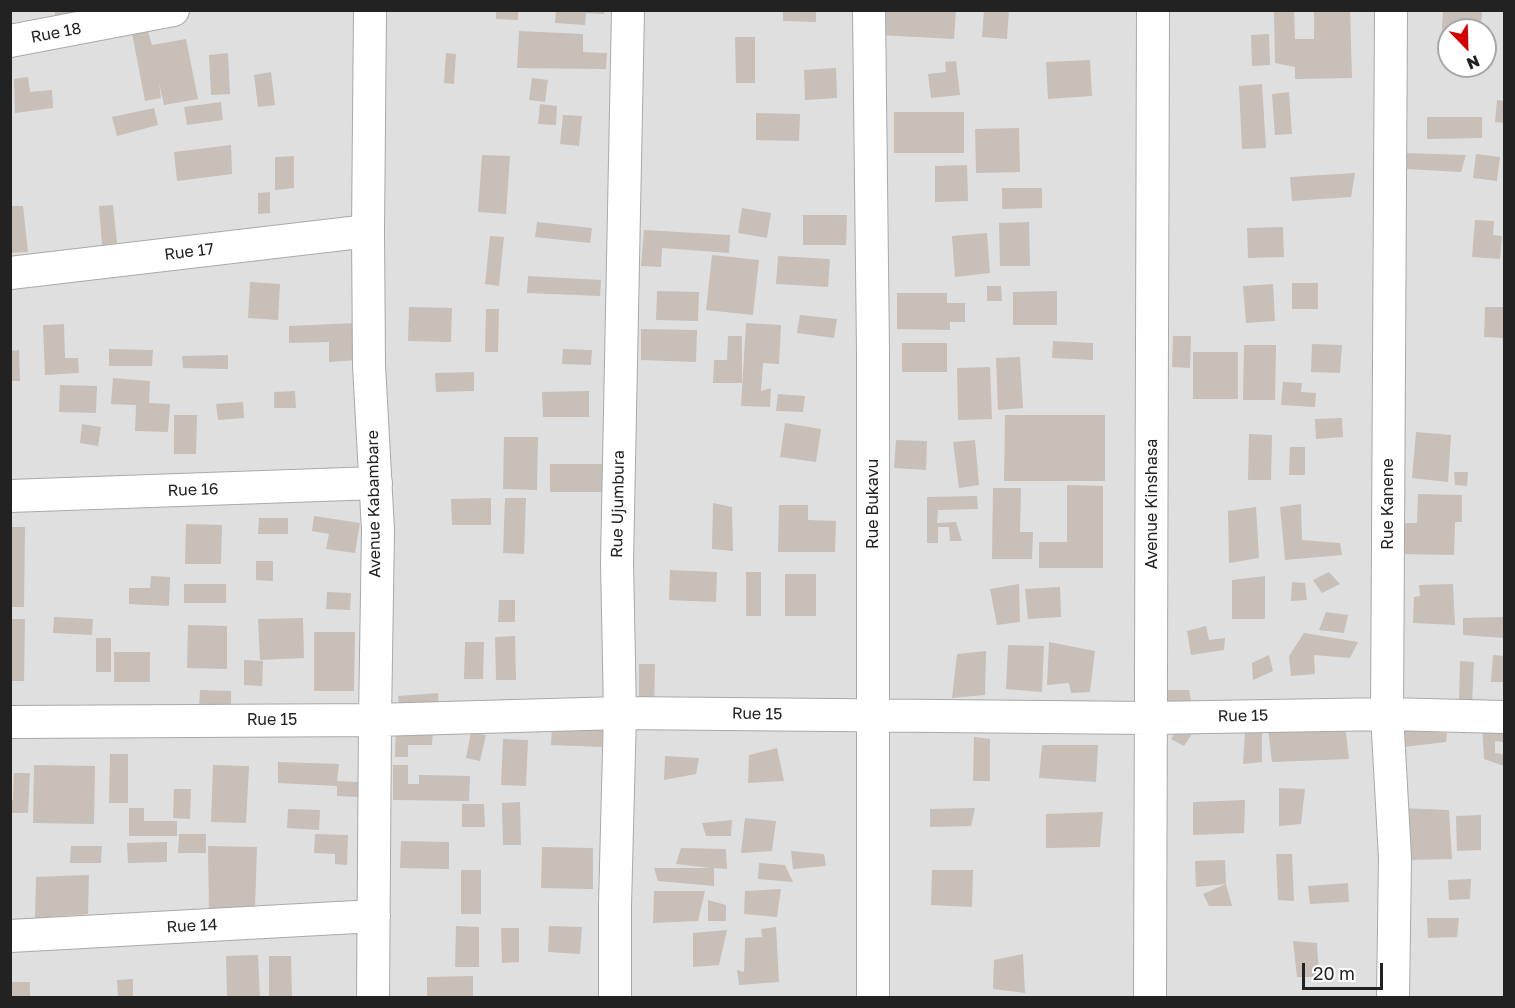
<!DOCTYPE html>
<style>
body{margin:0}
#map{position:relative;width:1515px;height:1008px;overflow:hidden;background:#f2efe9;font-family:"Golos Text",sans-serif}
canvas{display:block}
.frame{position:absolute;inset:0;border:12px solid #222;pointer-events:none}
.north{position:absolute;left:1437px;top:18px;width:60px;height:60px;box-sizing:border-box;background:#fff;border:2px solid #a7a7a7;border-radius:50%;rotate:157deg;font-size:16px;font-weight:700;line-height:24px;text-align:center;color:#222}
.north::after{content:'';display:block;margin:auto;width:21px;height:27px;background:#d40000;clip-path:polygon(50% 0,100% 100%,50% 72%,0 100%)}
.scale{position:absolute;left:1302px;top:963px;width:81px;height:27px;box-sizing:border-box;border:3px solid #222;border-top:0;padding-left:8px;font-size:18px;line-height:21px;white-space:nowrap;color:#222;-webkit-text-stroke:4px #fff;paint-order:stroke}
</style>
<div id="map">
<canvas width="1515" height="1008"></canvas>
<div class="frame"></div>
<div class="north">N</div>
<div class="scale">20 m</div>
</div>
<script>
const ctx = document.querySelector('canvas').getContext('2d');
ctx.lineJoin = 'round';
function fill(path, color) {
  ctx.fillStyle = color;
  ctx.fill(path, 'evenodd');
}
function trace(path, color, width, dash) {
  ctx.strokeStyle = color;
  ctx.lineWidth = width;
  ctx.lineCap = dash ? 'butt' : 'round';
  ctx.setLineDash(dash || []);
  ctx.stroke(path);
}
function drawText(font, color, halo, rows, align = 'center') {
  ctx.font = font + ' "Golos Text",sans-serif';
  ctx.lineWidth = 5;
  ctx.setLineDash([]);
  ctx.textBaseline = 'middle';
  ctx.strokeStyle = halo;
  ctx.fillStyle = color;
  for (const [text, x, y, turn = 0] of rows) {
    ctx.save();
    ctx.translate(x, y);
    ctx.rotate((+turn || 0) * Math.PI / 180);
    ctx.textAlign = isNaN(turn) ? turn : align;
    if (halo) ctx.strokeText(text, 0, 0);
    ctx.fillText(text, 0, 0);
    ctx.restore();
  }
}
fill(new Path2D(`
 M11 11H1504V997H11ZM1449 30H1485V66H1449Z`), '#e0dfdf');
fill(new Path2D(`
 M55 10H87L55 25Z
 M496 10H518V20L496 19Z
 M556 10H605L604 14 586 13 585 25 555 23Z
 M783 10H816V22L783 21Z
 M880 10H956L954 39 879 35Z
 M984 10H1009L1007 39 982 37Z
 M1314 10H1350L1352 78 1295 79V67L1275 63 1274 11H1294L1295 39H1314Z
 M1443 10H1482L1481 30H1449V45L1441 44Z
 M148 31 152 45 186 39 198 99 164 105 159 83 161 98 145 101 132 33Z
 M519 31 583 34V52L607 53 606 69 517 68Z
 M1269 34 1270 65 1252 66 1251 35Z
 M735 37H755V83H736Z
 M228 53 230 94 211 95 209 55Z
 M446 53 456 54 454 84 444 83Z
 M1090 60 1092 96 1048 99 1046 62Z
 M956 61 960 95 931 98 928 74 946 72 945 62Z
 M836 68 837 98 805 100 804 70Z
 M271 72 275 105 258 107 254 75Z
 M28 77 30 92 52 90 53 108 15 113 14 79Z
 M532 78 548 80 545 102 529 100Z
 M1262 84 1266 148 1242 149 1239 86Z
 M1289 92 1292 134 1275 135 1272 94Z
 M1497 100 1504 101V123L1495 122Z
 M221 102 223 120 187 125 184 107Z
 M540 104 557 106 556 125 538 124Z
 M154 108 158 125 117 136 112 117Z
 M894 112H964V153H894Z
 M756 113 800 114 799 141 756 140Z
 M563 115 582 116 579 146 560 144Z
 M1427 117H1482V138L1427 139Z
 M1019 128 1020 172 976 173 975 129Z
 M231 145 232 174 177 181 174 152Z
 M1406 153 1466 155 1461 172 1406 169Z
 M1476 154 1500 157 1497 181 1473 178Z
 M482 155 510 156 506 214 478 212Z
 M294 156V188L275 190V157Z
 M967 165 968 201 935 202V166Z
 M1355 173 1351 197 1292 201 1290 177Z
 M1002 188H1042V208L1002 209Z
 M270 192V213L258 214V193Z
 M113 205 117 243 102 245 99 206Z
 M10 206H23L28 252 10 253Z
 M742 208 771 213 767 238 738 233Z
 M803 215H847L846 245H803Z
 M1475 220 1494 221 1493 235 1502 236 1500 259 1472 257Z
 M537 222 592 228 590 243 535 237Z
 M1029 222 1030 266H1000L999 223Z
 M1283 227 1284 257 1248 258 1247 228Z
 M644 230 730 235 729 253 662 248 661 267 641 266Z
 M987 233 990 273 955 277 952 236Z
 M490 236 504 237 499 286 485 284Z
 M712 255 759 260 753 315 706 310Z
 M778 256 830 259 828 287 776 284Z
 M528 276 601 280 600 296 527 293Z
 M250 282 280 284 278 320 248 318Z
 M1292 283H1318V309H1292Z
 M1273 284 1275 321 1246 323 1243 286Z
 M987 286H1001L1002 301H987Z
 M657 291 699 292 698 321 656 320Z
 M1057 291V325H1013V292Z
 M897 293H947V303H965V322H950V330L897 329Z
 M409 307 452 308 451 342 408 341Z
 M1485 307H1504V338L1484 337Z
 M486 309H499L498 352H485Z
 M800 315 837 319 834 338 797 333Z
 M356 323 357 360 329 362V342L289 343V326Z
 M746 323 781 325 779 364 763 363 761 391 771 388 770 407 741 406Z
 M64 324 65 358H78L79 373 45 375 43 325Z
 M641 329 697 330 696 362 641 360Z
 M728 336H742V383H713L714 360H727Z
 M1173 336H1191L1190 368 1172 367Z
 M1053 341 1093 343V360L1052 358Z
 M902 343H947V372H902Z
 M1312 344 1342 345 1340 373 1311 372Z
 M1244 345H1276L1275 400H1243Z
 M109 349 153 350 152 366H109Z
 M563 349 592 350 591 365 562 364Z
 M19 350 20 381H10V351Z
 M1193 352H1238V399H1193Z
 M228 355V369L183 368 182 356Z
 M1020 357 1023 408 998 410 996 358Z
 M990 367 992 419 958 420 957 368Z
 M474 372V391L436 392 435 373Z
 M113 378 150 381 149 403 170 404 168 432 135 431 136 405 111 404Z
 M1283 382 1302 383 1301 392 1316 393 1315 407 1281 405Z
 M60 385 97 386 96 413 59 412Z
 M295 391 296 408H274V392Z
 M589 391V417H543L542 392Z
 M778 394 805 396 803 412 776 411Z
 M243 402 244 418 218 420 216 404Z
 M174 415H197L196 454H174Z
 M1005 415H1105V481H1004Z
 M1342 418 1343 437 1316 439 1315 419Z
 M785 423 821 429 816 462 780 457Z
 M82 424 101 427 98 446 80 443Z
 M1416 432 1451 435 1448 482 1412 478Z
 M1249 434 1272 435 1271 480H1248Z
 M504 437H538L537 490 503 489Z
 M896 440 927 441 926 470 894 468Z
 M975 440 979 485 959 488 953 442Z
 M1290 447H1305V475H1289Z
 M550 464H603V492H550Z
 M1454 472H1468L1467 486 1455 485Z
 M1067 485 1103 486V568H1039V542H1067Z
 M993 488H1021L1020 532H1033L1032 559H992Z
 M1418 494 1462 495V522H1455L1454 555 1398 554 1399 523H1417Z
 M977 496 978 509 938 510 937 523 956 522 962 541H950L949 527H938V543H927V497Z
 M491 498V525H452L451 499Z
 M505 498H526L524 554 503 553Z
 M713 503 732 507 733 551 712 549Z
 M1301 504 1302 540 1340 543 1342 555 1285 560 1280 507Z
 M779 505H808V520L836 521 835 552H778Z
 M1256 507 1259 558 1229 563 1228 511Z
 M314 516 360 523 355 553 326 549 329 534 312 531Z
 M259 518H288V534H258Z
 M186 524 222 525 221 564H185Z
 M10 527H25L24 607H10Z
 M256 561H273V581L256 580Z
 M670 570 717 572 716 602 669 600Z
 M746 572H761V616H746Z
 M1329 572 1340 584 1322 593 1313 580Z
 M785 574H816V616H785Z
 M151 576 170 577 169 606 129 604V588H150Z
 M1265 576V619H1232V580Z
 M1292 582 1305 583 1307 600 1291 601Z
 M184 584H226V603H184Z
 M1019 584 1020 622 997 625 990 589Z
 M1453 584 1455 625 1413 623 1414 597 1420 596 1419 585Z
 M1060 587 1061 617 1028 619 1025 589Z
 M327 592 351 593 350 610 326 609Z
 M499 600H515V622H498Z
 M1326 612 1348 615 1344 633 1319 630Z
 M54 617 93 619 92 635 53 633Z
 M1504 617V638L1463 635V618Z
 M303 618 304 658 260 660 258 619Z
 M10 619H25L24 681H10Z
 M188 625 227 626V669L187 668Z
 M1206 626 1209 640 1225 638 1224 650 1191 655 1187 631Z
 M314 632H355L354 691H314Z
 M1304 633 1358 642 1350 658 1314 655 1315 674 1291 676 1289 656Z
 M515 636 516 680H496L495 637Z
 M96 638H111V672H96Z
 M465 642H484L483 679H464Z
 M1049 642 1095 651 1090 692 1071 693 1069 683 1047 685Z
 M1008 645 1044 646 1042 692 1006 689Z
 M986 651 985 695 952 698 957 654Z
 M114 652H150V682H114Z
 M1269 655 1273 671 1253 680 1252 663Z
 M1493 655 1504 656V682H1491Z
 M244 660 263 661 262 686 244 685Z
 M1460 661 1474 662 1472 704 1459 706Z
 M639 664H655L654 706 639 705Z
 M200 690 231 691V710L199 709Z
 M1165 690H1189L1192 706 1170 710Z
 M438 693 439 708 400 712 398 696Z
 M1345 724 1349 759 1272 762 1268 729Z
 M552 725 603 727 602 747 551 745Z
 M1482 725 1504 727V742L1495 741V753L1503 754 1504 766 1484 759Z
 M1179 726 1192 734 1184 746 1171 739Z
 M396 728 433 730 432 745H408V757H395Z
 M1402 729 1447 733 1446 742 1404 747Z
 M1245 731H1262V762L1243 764Z
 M471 732 486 735 480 761 466 758Z
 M974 737 990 739V781H973Z
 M503 739 528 740 526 786 501 785Z
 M1042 745H1098L1096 782 1039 778Z
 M777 748 784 781 748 783 749 755Z
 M110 754H128V803H109Z
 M665 756 699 758 696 774 664 780Z
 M278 762 339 764 337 781 358 782V797L337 796V786L278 783Z
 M34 765 95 766 94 824 33 823Z
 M213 765 249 766 246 823 211 822Z
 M393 765H408V784H419V775L470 776 469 801 393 800Z
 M14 773H30L28 813H10V800H13Z
 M1279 788 1305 789 1301 824 1279 826Z
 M174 789H191L190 819 173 818Z
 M1245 800 1244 833 1193 835V802Z
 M520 802 521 845H503L502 803Z
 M462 804H484L485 827H462Z
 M129 808H144V821H177V836H129Z
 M975 808 971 826 930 827V809Z
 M1401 808 1449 810 1452 859 1408 860Z
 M288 809 320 810 319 830 287 828Z
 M1103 812 1100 847 1046 848V814Z
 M1481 815V850L1457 851 1456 816Z
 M745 818 776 821 772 851 741 853Z
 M732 820 731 836H706L702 823Z
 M179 834H206V853H178Z
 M315 834 348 835 347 865 335 864V854L314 853Z
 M401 841 449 842V869L400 868Z
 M167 842V862L128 863 127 843Z
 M71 846H102L101 863H70Z
 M208 846 257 847 255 909 209 910Z
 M542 847 593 848V889L541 888Z
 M681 848 726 849 727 869 714 868V886L658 881 654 868H710L676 864Z
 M791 851 824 854 826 866 793 869Z
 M1276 854H1292L1294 901 1278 900Z
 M1225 860 1226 884 1196 887 1195 861Z
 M759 863 785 865 793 882 758 879Z
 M461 870H481V914H461Z
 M932 870H973L972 907 931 905Z
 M89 875 88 914 35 918 36 877Z
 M1471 879 1470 899 1449 900 1448 880Z
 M1348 883 1349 902 1310 904 1308 886Z
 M1226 884 1232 906H1209L1203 894Z
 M781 889 777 917 744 914 745 891Z
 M654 891H705L698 921 653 923Z
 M708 900 726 905V921H708Z
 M1427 918H1459L1457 937 1428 938Z
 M456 926 479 927V967H455Z
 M549 926 582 927 580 954 548 952Z
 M776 927 779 982 739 985 737 970 744 972 745 938 762 937 761 929Z
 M501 928H519V962L502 963Z
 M727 930 719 965 693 967V933Z
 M1293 941 1317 943 1319 977H1297Z
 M1023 954 1025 993 993 989 994 960Z
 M258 955 260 998H227L226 956Z
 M269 956H291L292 998H269Z
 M473 976V998H427V977Z
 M133 979V998H118L117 980Z
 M11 982H30V998H11Z`), '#c7bfb8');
const minor = new Path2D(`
 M370 10 368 231 369 365 378 530 375 720 373 998
 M869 10 873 351V998
 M1391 10 1387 714 1395 858 1393 998
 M10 41 173 10
 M10 273 368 231
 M10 496 376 483
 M10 722 375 720 620 713 1151 718 1387 714 1504 717
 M10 936 374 916
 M615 998V905L620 713 617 562 628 10
 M1150 998 1153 10`);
trace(minor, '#a9a9a9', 34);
trace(minor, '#fff', 32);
drawText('16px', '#222', '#fff', [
 ["Rue 18",56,33,-11],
 ["Rue 17",189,252,-7],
 ["Rue 16",193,490,-2],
 ["Avenue Kabambare",374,504,-91],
 ["Rue Ujumbura",618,504,-89],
 ["Rue Bukavu",873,504,-90],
 ["Avenue Kinshasa",1152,504,-90],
 ["Rue Kanene",1388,504,-90],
 ["Rue 15",757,714,1],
 ["Rue 15",1243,716,-1],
 ["Rue 15",272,720],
 ["Rue 14",192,926,-3]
]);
</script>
